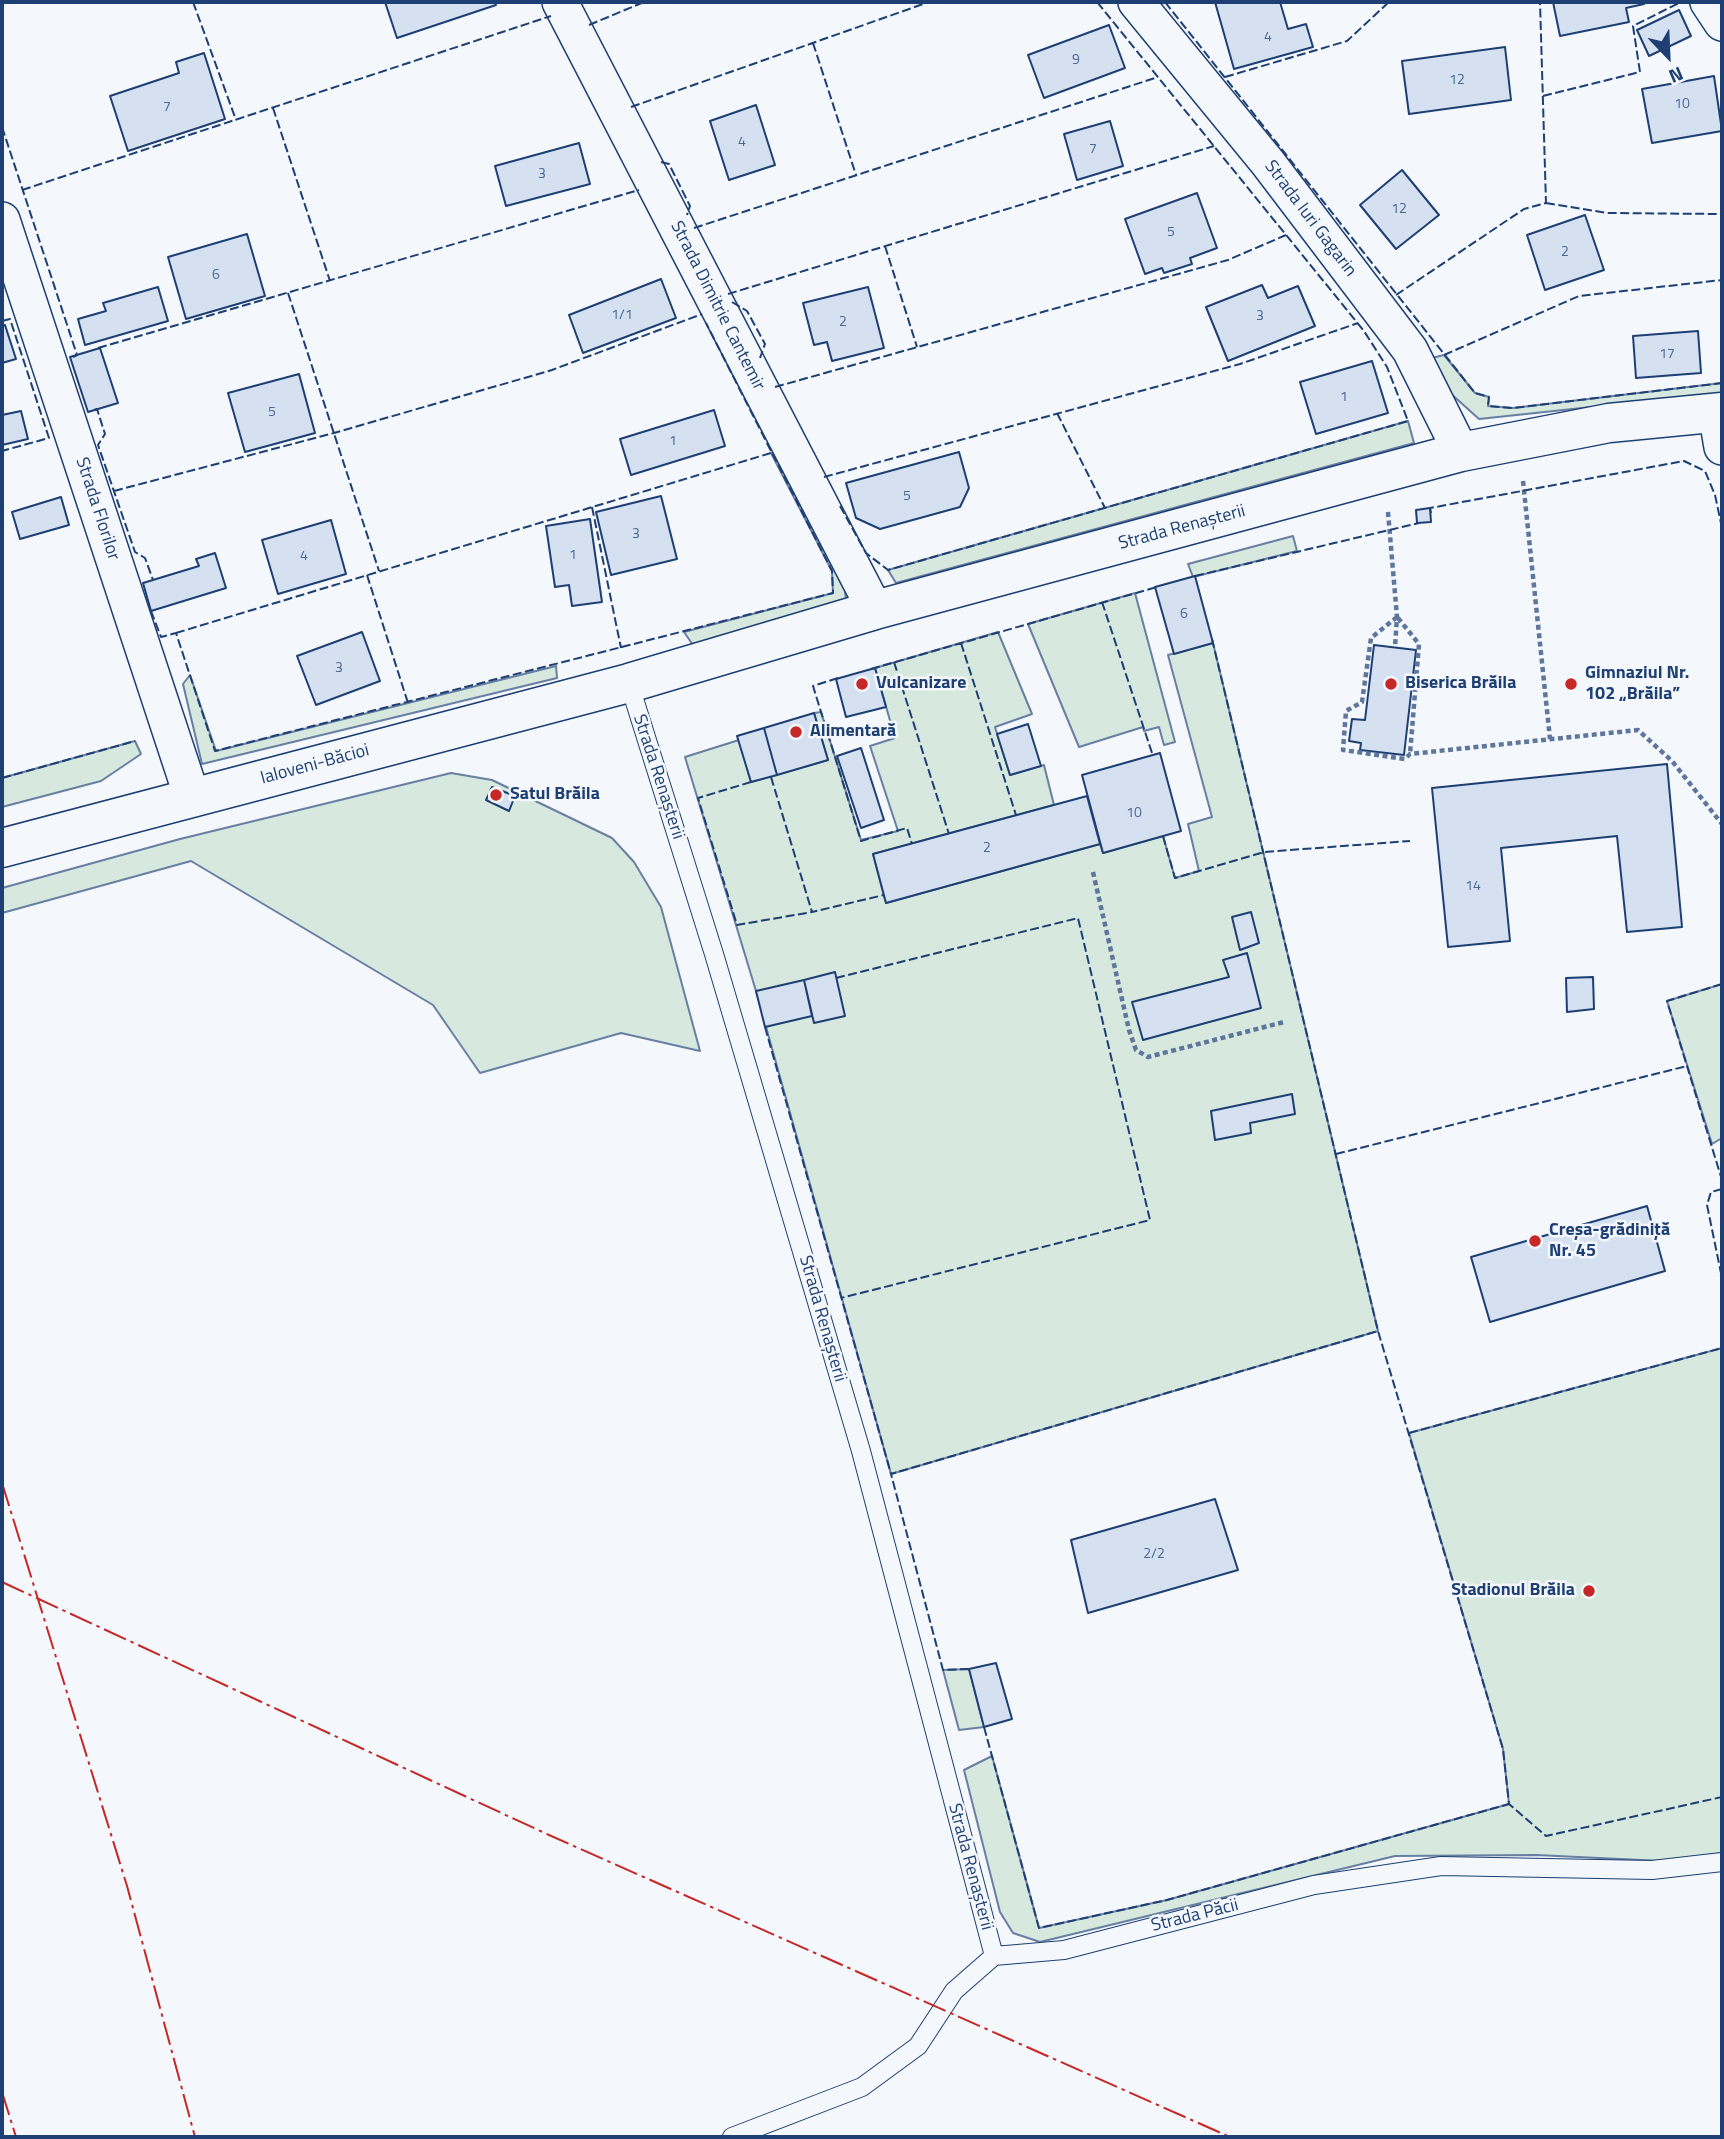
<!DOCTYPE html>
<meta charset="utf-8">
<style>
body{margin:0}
#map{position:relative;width:1724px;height:2139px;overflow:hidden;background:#f4f7fb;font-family:"Titillium Web",sans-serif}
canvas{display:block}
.frame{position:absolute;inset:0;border:4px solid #1d3f73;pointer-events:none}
.north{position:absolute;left:1633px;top:21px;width:70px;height:70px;-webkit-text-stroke:5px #f4f7fb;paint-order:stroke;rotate:157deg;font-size:19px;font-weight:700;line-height:28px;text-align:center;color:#1d3f73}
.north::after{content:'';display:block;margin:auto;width:24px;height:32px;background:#1d3f73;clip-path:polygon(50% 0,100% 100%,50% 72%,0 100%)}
</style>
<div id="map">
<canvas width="1724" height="2139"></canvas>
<div class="frame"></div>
<div class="north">N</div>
</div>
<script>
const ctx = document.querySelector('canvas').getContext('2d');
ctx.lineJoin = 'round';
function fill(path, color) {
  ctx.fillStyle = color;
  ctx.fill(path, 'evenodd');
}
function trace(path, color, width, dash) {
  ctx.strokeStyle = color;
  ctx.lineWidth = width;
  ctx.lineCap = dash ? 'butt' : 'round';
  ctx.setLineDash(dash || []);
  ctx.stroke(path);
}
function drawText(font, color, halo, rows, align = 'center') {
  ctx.font = font + ' "Titillium Web",sans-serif';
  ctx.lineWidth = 5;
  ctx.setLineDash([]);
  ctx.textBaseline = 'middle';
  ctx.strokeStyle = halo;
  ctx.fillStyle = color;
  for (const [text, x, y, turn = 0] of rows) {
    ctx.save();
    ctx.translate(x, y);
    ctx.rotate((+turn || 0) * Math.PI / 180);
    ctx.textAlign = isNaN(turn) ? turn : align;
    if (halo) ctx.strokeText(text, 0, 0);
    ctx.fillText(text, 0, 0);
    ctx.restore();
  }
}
const green = new Path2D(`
 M1444 355 1475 393 1489 397 1488 406 1513 408 1722 383V393L1479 419 1449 392 1432 358Z
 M1408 421 1414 443 896 583 888 570Z
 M783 451 842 566 846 600 693 645 684 632 833 593 832 571 771 453Z
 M1293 536 1297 551 1193 577 1188 564Z
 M1135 593 1175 742 1164 745 1159 727 1144 731 1143 727 1079 747 1028 624Z
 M998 632 1032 714 995 727 1010 775 1044 765 1054 805 873 854 886 903 1100 844 1103 853 1163 836 1175 878 1199 871 1188 824 1212 817 1168 655 1213 643 1378 1331 891 1474 756 991 685 757 739 740 751 782 828 760 814 713 821 712 861 840 898 831 870 746 895 738 875 668Z
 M556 666 557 678 202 764 183 684 190 675 216 751Z
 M135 741 141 754 101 781 2 807V778Z
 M451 773 492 780 612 838 634 862 661 907 700 1051 621 1033 480 1073 433 1005 191 861 2 913V888L180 839Z
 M1722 984V1138L1712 1144 1667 1001Z
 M1722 1348V1853L1662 1861 1536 1855 1395 1856 1040 1942 1013 1933 1000 1912 964 1770 992 1756 1039 1928 1167 1900 1509 1804 1503 1749 1409 1433Z
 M969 1669 984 1727 959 1730 943 1670Z`);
fill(green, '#d7e8df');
trace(green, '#687fa3', 2);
const building = new Path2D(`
 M385 2H495L496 5 397 38Z
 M1215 2H1280L1288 29 1306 24 1313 47 1234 69Z
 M1553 2H1644V4L1626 8 1629 22 1560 36Z
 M1679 10 1691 36 1649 56 1637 30Z
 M1109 25 1125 68 1044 98 1028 55Z
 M1505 47 1511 100 1409 114 1402 61Z
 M204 53 225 119 128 151 110 96 179 73 176 62Z
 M1714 76 1722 131 1652 143 1642 89Z
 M756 105 775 165 729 180 710 121Z
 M1110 121 1123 166 1077 180 1064 134Z
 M579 143 590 184 506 206 495 166Z
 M1402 170 1439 215 1396 249 1360 205Z
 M1197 193 1217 248 1190 258 1192 264 1164 273 1162 268 1145 274 1125 219Z
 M1585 215 1604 270 1545 290 1527 235Z
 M247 234 265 296 186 319 168 257Z
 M661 279 676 318 583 353 569 315Z
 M1262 285 1268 298 1298 286 1315 326 1228 361 1206 307Z
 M158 287 168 321 85 345 78 319 106 311 103 303Z
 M868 287 884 348 832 361 827 342 814 345 803 303Z
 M5 325 16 359 2 363V326Z
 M1698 331 1701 373 1636 378 1633 336Z
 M100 348 118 403 88 412 70 357Z
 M1372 361 1388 413 1316 434 1300 382Z
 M299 374 315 433 245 452 228 393Z
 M714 410 725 446 631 475 620 439Z
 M21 411 28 439 2 445V415Z
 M959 452 969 488 960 507 880 529 856 518 846 483Z
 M661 496 677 559 611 575 596 512Z
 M61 497 69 525 20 539 12 512Z
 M1430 508 1431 522 1417 523 1416 510Z
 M590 519 602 602 572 606 569 585 555 587 546 526Z
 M331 520 346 574 278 594 262 540Z
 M215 553 226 588 151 611 143 583 199 566 196 559Z
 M1195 576 1213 643 1174 654 1155 587Z
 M362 632 380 681 316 705 297 656Z
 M1374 645 1416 650 1404 755 1360 750 1361 743 1349 741 1352 719 1365 720Z
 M875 668 886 707 846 717 836 679Z
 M814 713 828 760 777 775 764 728Z
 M1028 724 1041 766 1010 775 997 734Z
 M764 728 777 775 751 782 737 736Z
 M861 748 884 820 861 828 837 756Z
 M1160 753 1181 831 1103 853 1082 775Z
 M1667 764 1682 927 1627 932 1617 836 1501 848 1510 941 1448 947 1432 788Z
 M492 787 515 796 509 811 486 800Z
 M1087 796 1100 844 886 903 873 854Z
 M1251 912 1259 943 1240 950 1232 917Z
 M1247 953 1261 1008 1143 1040 1132 1002 1229 977 1223 960Z
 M835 972 845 1016 814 1023 804 980Z
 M1593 977 1594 1009 1567 1012 1566 978Z
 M804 980 812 1016 765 1027 756 991Z
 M1292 1094 1295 1114 1250 1123 1251 1133 1215 1140 1211 1111Z
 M1647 1206 1665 1271 1490 1322 1471 1257Z
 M1215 1499 1238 1570 1088 1613 1071 1540Z
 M996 1663 1012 1719 984 1727 969 1669Z`);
fill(building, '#d5e0f0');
trace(building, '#1d3f73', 2);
const service = new Path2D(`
 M629 683 714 954 861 1451 994 1956
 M732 2137 862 2087 918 2046 954 1991 994 1956 1064 1950 1314 1885 1441 1866 1652 1870 1722 1862`);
const minor = new Path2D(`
 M560 2 875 610
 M1136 2 1268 163 1410 350 1461 452
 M1708 2 1722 23
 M2 220 192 797
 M1716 412 1722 447`);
const secondary = new Path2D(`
 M2 848 629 683 875 610 1461 452 1609 423 1722 412`);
trace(service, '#1d3f73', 20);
trace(minor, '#1d3f73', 38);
trace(secondary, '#1d3f73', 41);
trace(new Path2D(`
 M1523 481 1550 739
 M1388 512 1397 617 1395 647
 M1397 617 1371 638 1362 702 1346 711 1343 750 1405 759 1410 754 1638 730 1672 761 1722 824
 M1398 618 1419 644 1410 754
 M1093 872 1129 1030 1136 1050 1148 1057 1284 1022`), '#5e769c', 4.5, [5, 3.5]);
trace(service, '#f4f7fb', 18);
trace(minor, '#f4f7fb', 35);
trace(secondary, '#f4f7fb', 38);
trace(new Path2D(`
 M193 2 236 120
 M1165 2 1475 393 1489 397 1488 406 1513 408 1722 383
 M589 25 644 2
 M813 43 856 175
 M1225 77 1347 41 1389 2
 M1543 96 1640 72 1633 26 1681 2
 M631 107 929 2
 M273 108 330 281
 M2 127 77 355 73 357
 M661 162 669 164 690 206 687 215
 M22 190 551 16
 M1546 203 1607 213 1722 214
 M694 228 1158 77
 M885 246 917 347
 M288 293 379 571
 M728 294 1214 146
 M1396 295 1524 209 1546 203 1540 2
 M732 302 747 311 765 344 760 358
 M2 321 10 319 49 438 2 451
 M98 348 639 190
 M1444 355 1579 296 1722 280
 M775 387 1228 260 1286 235
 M94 410 97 409 105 434 98 445 135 552 145 558 153 580
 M1057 413 1105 508
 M824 477 1240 364 1358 323
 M114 491 334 433 552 370 702 314
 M840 506 866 553 888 570 1408 421 1387 367 1364 331 1097 2
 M592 507 621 648
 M1431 513 1430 508 1684 461 1705 471 1715 495 1722 528
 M367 575 408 703
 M1195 576 1419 523
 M1102 602 1153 756
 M151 611 161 637 176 633 215 751 833 593 832 571 706 323
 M176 633 771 453
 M1212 639 1378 1331 1503 1749 1509 1804 1546 1836 1722 1797
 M961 643 1016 815
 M894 662 949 834
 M871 669 1157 587
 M838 678 813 686 861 841 907 828 912 844
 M771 777 812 912 884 895
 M2 778 135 741
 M751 782 698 798 737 925 812 912
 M1163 836 1175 878 1264 852 1410 841
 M836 978 1078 918 1150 1220 841 1298
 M1722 984 1667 1001 1722 1180
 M765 1027 891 1474
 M1336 1154 1687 1066
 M1722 1189 1711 1192 1707 1205 1722 1278
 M1409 1433 1722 1348
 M969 1669 943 1670 891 1474 1378 1331
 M984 1727 1039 1928 1167 1900 1509 1804`), '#1d3f73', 2, [9, 3.5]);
trace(new Path2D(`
 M2 1483 127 1886 195 2137
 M2 1582 549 1835 1230 2137
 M2 2092 16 2137`), '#c62828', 2, [24, 5, 3.5, 5]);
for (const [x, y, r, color] of [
 [862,684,7,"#c62828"],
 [1391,684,7,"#c62828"],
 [1571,684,7,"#c62828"],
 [796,732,7,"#c62828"],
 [496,795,7,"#c62828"],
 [1535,1241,7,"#c62828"],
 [1589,1591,7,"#c62828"]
]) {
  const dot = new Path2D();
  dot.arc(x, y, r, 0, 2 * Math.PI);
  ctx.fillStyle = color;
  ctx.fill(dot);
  trace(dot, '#f4f7fb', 2.5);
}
drawText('14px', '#4b6792', null, [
 ["4",1268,38],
 ["9",1076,61],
 ["12",1457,81],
 ["10",1682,105],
 ["7",167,108],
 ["4",742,143],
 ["7",1093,150],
 ["3",542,175],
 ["12",1399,210],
 ["5",1171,233],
 ["2",1565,253],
 ["6",216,276],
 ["1/1",622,316],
 ["3",1260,317],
 ["2",843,323],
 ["17",1667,355],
 ["1",1344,398],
 ["5",272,413],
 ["1",673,442],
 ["5",907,497],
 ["3",636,535],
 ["1",573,556],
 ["4",304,557],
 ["6",1184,615],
 ["3",339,669],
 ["10",1134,814],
 ["2",987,849],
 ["14",1473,887],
 ["2/2",1154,1555]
]);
drawText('18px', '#1d3f73', '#f4f7fb', [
 ["Strada Iuri Gagarin",1310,219,53],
 ["Strada Dimitrie Cantemir",717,306,63],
 ["Strada Florilor",97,509,72],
 ["Strada Renașterii",1182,528,-15],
 ["Ialoveni-Băcioi",315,765,-15],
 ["Strada Renașterii",658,777,72],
 ["Strada Renașterii",822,1319,74],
 ["Strada Renașterii",970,1867,75],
 ["Strada Păcii",1195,1916,-14]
]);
drawText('bold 18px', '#1d3f73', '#f4f7fb', [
 ["Gimnaziul Nr.",1585,674],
 ["102 „Brăila”",1585,695],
 ["Vulcanizare",876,684],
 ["Biserica Brăila",1405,684],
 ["Alimentară",810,732],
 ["Satul Brăila",510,795],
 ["Creșa-grădiniță",1549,1231],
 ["Nr. 45",1549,1252],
 ["Stadionul Brăila",1575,1591,"right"]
], 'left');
</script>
